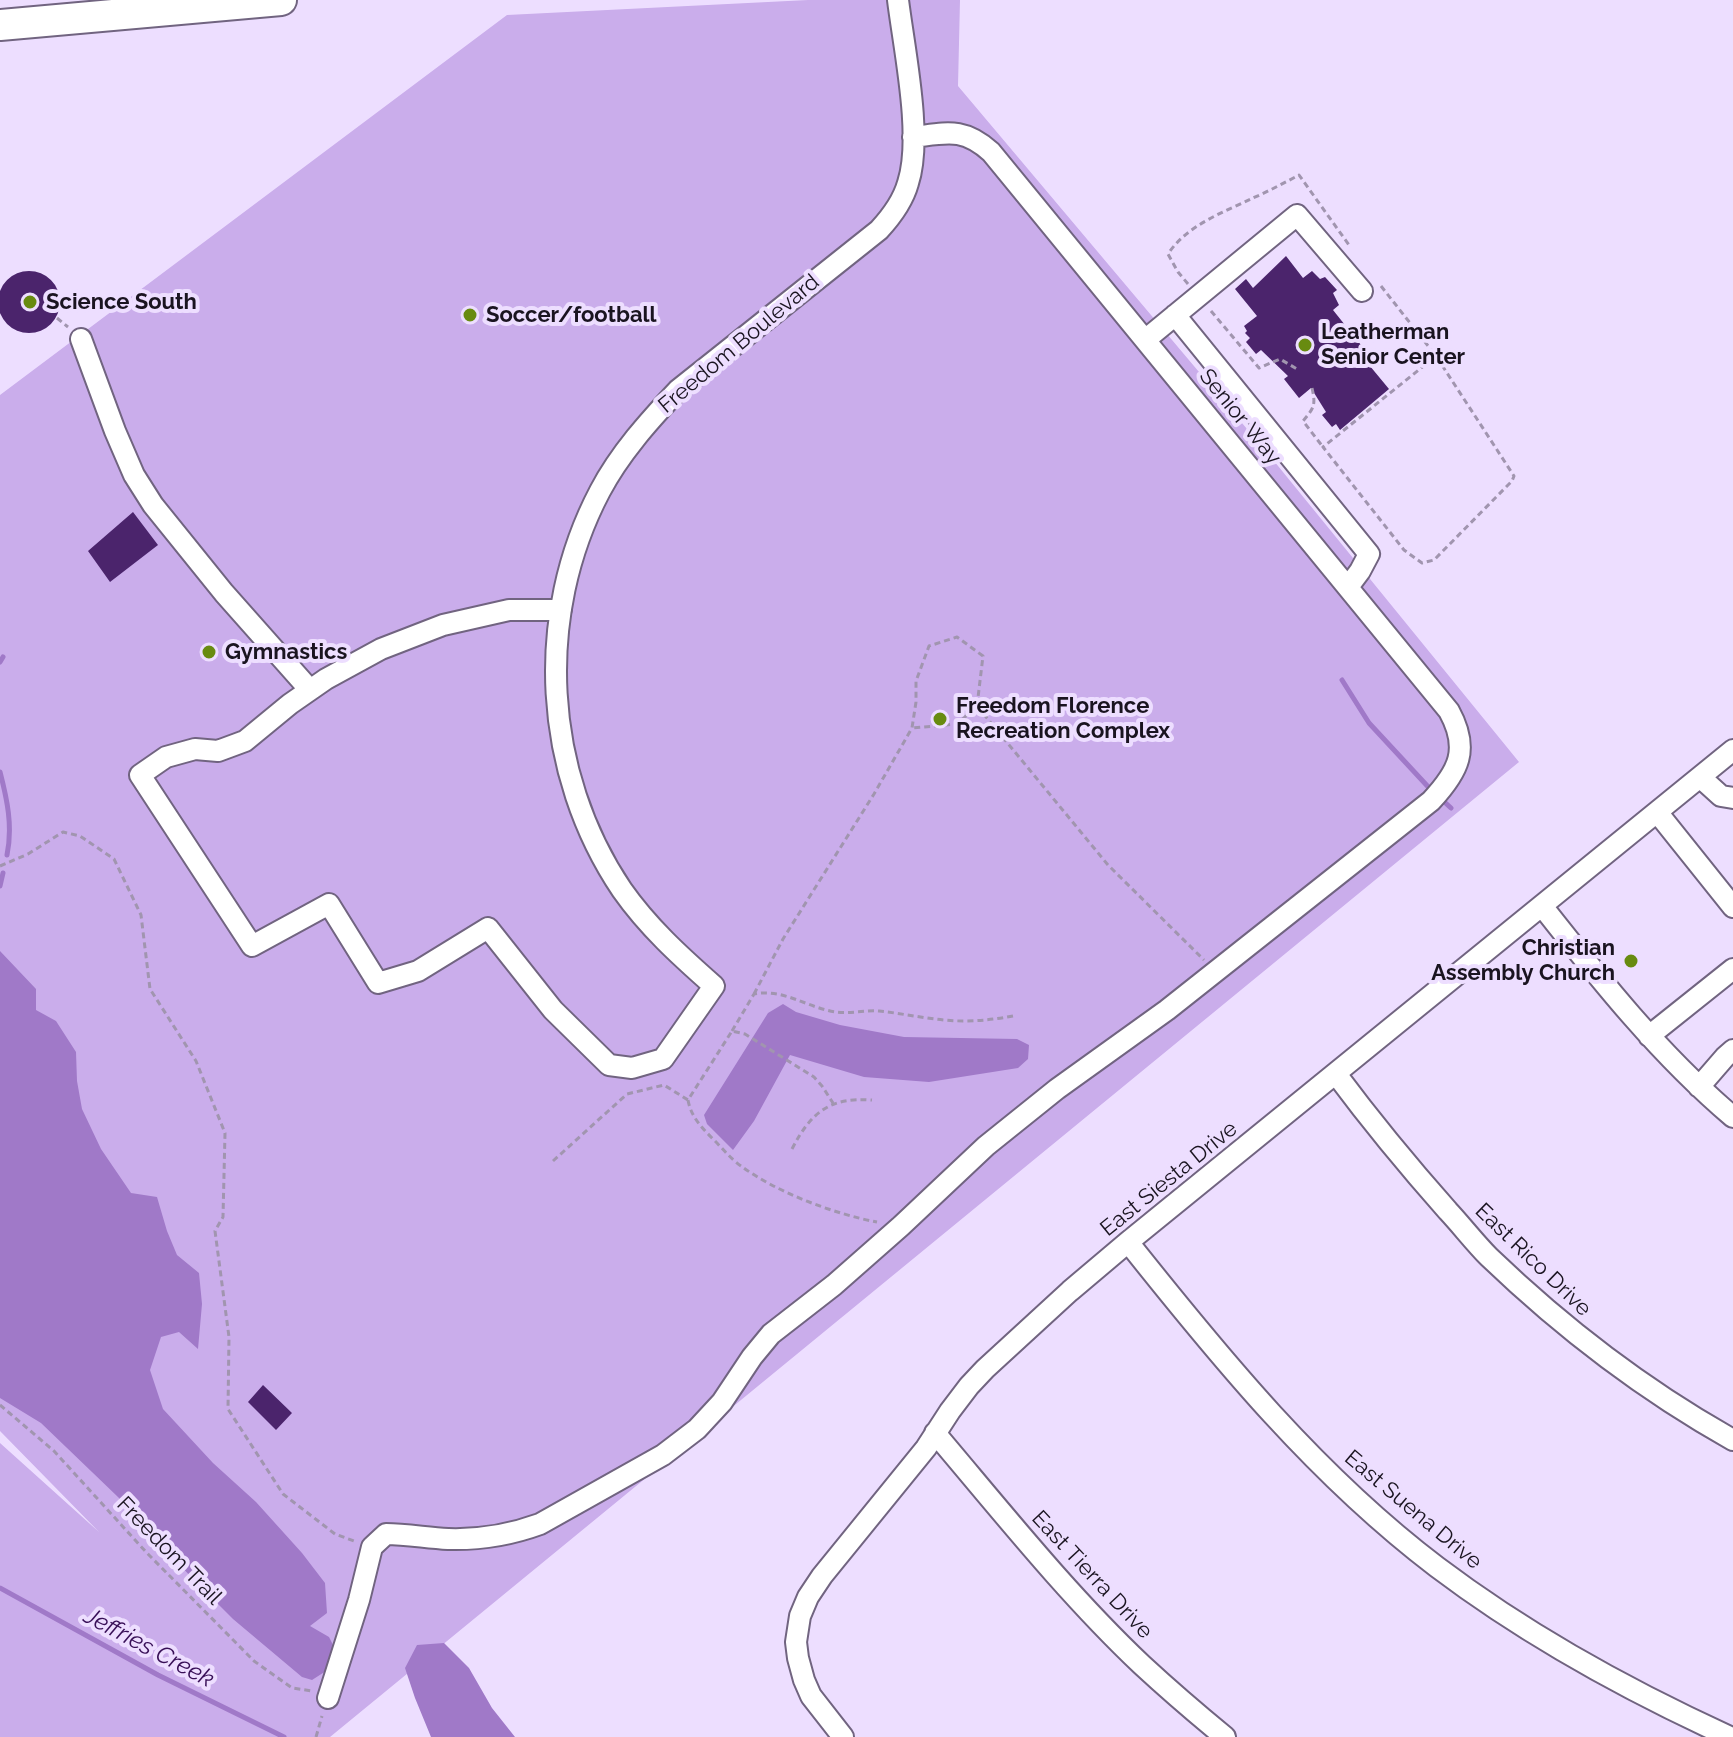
<!DOCTYPE html>
<style>
body{margin:0}
canvas{display:block;background:#eddeff}
</style>
<canvas width="1733" height="1737"></canvas>
<script>
const ctx = document.querySelector('canvas').getContext('2d');
ctx.lineJoin = 'round';
function fill(path, color) {
  ctx.fillStyle = color;
  ctx.fill(path, 'evenodd');
}
function trace(path, color, width, dash) {
  ctx.strokeStyle = color;
  ctx.lineWidth = width;
  ctx.lineCap = dash ? 'butt' : 'round';
  ctx.setLineDash(dash || []);
  ctx.stroke(path);
}
function drawText(font, color, halo, rows, align = 'center') {
  ctx.font = font + ' Raleway,sans-serif';
  ctx.lineWidth = 8;
  ctx.setLineDash([]);
  ctx.textBaseline = 'middle';
  ctx.strokeStyle = halo;
  ctx.fillStyle = color;
  for (const [text, x, y, turn = 0] of rows) {
    ctx.save();
    ctx.translate(x, y);
    ctx.rotate((+turn || 0) * Math.PI / 180);
    ctx.textAlign = isNaN(turn) ? turn : align;
    if (halo) ctx.strokeText(text, 0, 0);
    ctx.fillText(text, 0, 0);
    ctx.restore();
  }
}
fill(new Path2D(`
 M808 0H960L958 86 1274 461 1519 762 330 1737H0V1443L99 1532 0 1431V395L507 15Z`), '#caadeb');
fill(new Path2D(`
 M0 951 36 989V1010L56 1021 76 1052 77 1081 82 1109 101 1149 131 1193 157 1197 167 1231 177 1255 199 1273 202 1304 198 1349 179 1332 161 1337 150 1370 163 1409 213 1463 256 1502 302 1553 325 1583 327 1613 310 1626 329 1637 337 1653 326 1671 312 1680 302 1677 233 1619 191 1577 118 1497 41 1423 0 1398Z
 M783 1004 796 1012 840 1025 904 1037 1017 1039 1029 1045 1028 1059 1018 1068 929 1082 864 1077 790 1055 754 1121 733 1150 707 1124 704 1115 768 1013Z
 M444 1643 469 1668 492 1708 515 1737H431L415 1698 405 1668 417 1645Z`), '#a079c8');
trace(new Path2D(`
 M0 662 3 657
 M1342 680 1369 723 1432 791
 M0 772C7 799 13 826 7 855
 M1439 797 1451 808
 M0 886 3 873
 M0 1588 158 1675 284 1737`), '#a079c8', 5);
fill(new Path2D(`
 M1286 256 1303 278 1312 271 1320 279 1325 277 1337 290 1333 293 1339 305 1333 310 1365 350 1360 354 1389 389 1340 430 1336 424 1332 427 1322 415 1326 412 1311 388 1299 398 1284 379 1288 376 1261 350 1256 354 1246 342 1250 338 1245 333 1247 331 1244 326 1257 316 1235 289 1246 279 1253 288Z
 M-2 302a31 31 0 1 1 62 0a31 31 0 1 1-62 0Z
 M133 512 158 545 110 582 88 551Z
 M263 1385 292 1413 276 1430 248 1402Z`), '#4b246c');
const minor = new Path2D(`
 M1175 315 1369 554 1360 571 1348 587
 M81 339 115 431 134 475 153 505 224 593 310 690
 M1145 340 1297 215 1362 291
 M561 610H509L443 625 381 649 326 679 290 704 245 741 218 751 195 749 166 757 140 775 252 946 329 904 378 983 418 971 488 928 553 1010 609 1065 632 1068 663 1059 714 986C680 956 648 927 622 890 543 773 534 616 600 491 620 453 649 421 678 390L879 230C891 217 903 201 908 183 923 137 904 49 898 0
 M1700 777 1721 796 1733 798
 M1657 812 1733 907
 M1542 906C1601 981 1660 1055 1733 1117
 M1649 1036 1733 969
 M1336 1074C1371 1121 1409 1167 1448 1211 1462 1226 1475 1243 1489 1257 1565 1330 1642 1389 1733 1440
 M1699 1087 1725 1057 1733 1050
 M1128 1242C1221 1359 1317 1476 1437 1567 1527 1635 1627 1690 1730 1737
 M935 1433C1002 1512 1067 1594 1142 1665 1169 1690 1197 1714 1225 1737
 M328 1698 359 1600 372 1547 386 1534C407 1534 427 1538 448 1539 480 1540 510 1535 540 1524L663 1455 697 1429 722 1402 752 1357 771 1334 834 1285 901 1226 986 1146 1057 1089 1167 1010 1431 801C1459 771 1470 749 1449 711L991 152C963 127 947 133 913 137
 M843 1737 811 1696 804 1680 798 1658 796 1642 800 1616 808 1597 822 1576 926 1448 950 1411 969 1386 985 1369 1070 1291 1128 1242 1733 750`);
const highway = new Path2D(`
 M0 25 281 0`);
trace(minor, '#716480', 24);
trace(highway, '#716480', 34);
trace(new Path2D(`
 M1188 284 1178 272 1168 254C1187 225 1224 212 1253 198 1269 191 1284 183 1299 175L1349 245
 M1381 286 1436 356 1514 476 1512 481 1434 560 1422 563 1404 550 1323 447 1436 356
 M1211 311 1259 368 1280 359 1297 369
 M57 318 68 327
 M1312 388C1316 405 1314 408 1303 421L1323 447
 M977 706 1108 865 1204 960
 M0 866 28 854 63 832 80 836 114 859 141 915 150 989 196 1061 225 1133 223 1217 215 1231 229 1337 228 1409 283 1494 335 1534 354 1541
 M754 994 783 939 874 794 912 728 916 702V681L929 646 957 637 983 656 977 706 957 724 912 728
 M732 1031 754 994C784 988 807 1008 836 1012 850 1014 865 1010 879 1011 907 1014 936 1021 964 1021 981 1021 997 1019 1013 1016
 M688 1100C691 1117 702 1128 714 1140 723 1149 731 1159 741 1166 776 1192 834 1214 877 1222
 M792 1149C811 1112 830 1097 872 1100
 M553 1161 627 1094 664 1085 688 1100 732 1031 745 1034 814 1077 822 1086 833 1103
 M0 1405 54 1451 146 1552 254 1661 292 1688 312 1691
 M316 1737 322 1716`), '#a195af', 3, [6, 4]);
trace(minor, '#fff', 20);
trace(highway, '#fff', 30);
for (const [x, y, r, color] of [
 [30,302,8,"#688b10"],
 [470,315,8,"#688b10"],
 [1305,345,8,"#688b10"],
 [209,652,8,"#688b10"],
 [940,719,8,"#688b10"],
 [1631,961,8,"#688b10"]
]) {
  const dot = new Path2D();
  dot.arc(x, y, r, 0, 2 * Math.PI);
  ctx.fillStyle = color;
  ctx.fill(dot);
  trace(dot, '#eddeff', 3);
}
drawText('bold 22px', '#1a1420', '#eddeff', [
 ["Science South",46,302],
 ["Soccer/football",486,315],
 ["Leatherman",1321,332],
 ["Senior Center",1321,357],
 ["Gymnastics",225,652],
 ["Freedom Florence",956,706],
 ["Recreation Complex",956,731],
 ["Christian",1615,948,"right"],
 ["Assembly Church",1615,973,"right"]
], 'left');
drawText('22px', '#1a1420', '#eddeff', [
 ["Freedom Boulevard",739,344,-40],
 ["Senior Way",1240,417,51],
 ["East Siesta Drive",1169,1179,-39],
 ["East Rico Drive",1533,1260,44],
 ["East Suena Drive",1413,1510,40],
 ["Freedom Trail",169,1551,46],
 ["East Tierra Drive",1092,1575,47]
]);
drawText('italic 24px', '#380f57', '#eddeff', [
 ["Jeffries Creek",149,1648,28]
]);
</script>
